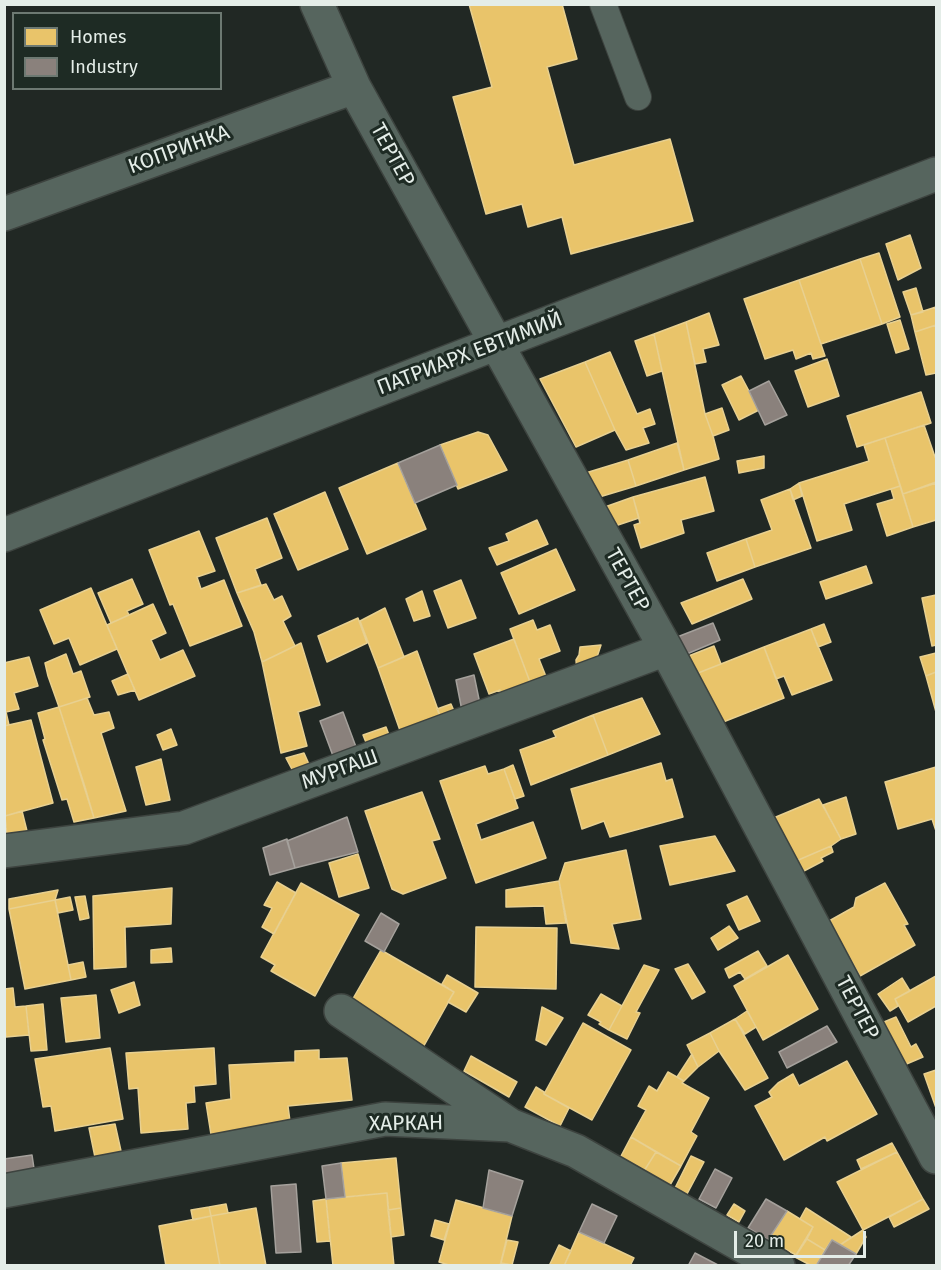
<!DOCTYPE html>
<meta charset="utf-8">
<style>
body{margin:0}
#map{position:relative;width:941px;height:1270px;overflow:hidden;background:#212824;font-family:"Fira Sans",sans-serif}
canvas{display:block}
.frame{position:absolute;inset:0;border:6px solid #e4ede8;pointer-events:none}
.legend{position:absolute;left:12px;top:12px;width:210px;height:78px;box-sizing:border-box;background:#1e2b24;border:2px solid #6d7972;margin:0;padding:8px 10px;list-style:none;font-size:18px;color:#e4ede8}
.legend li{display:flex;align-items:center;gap:12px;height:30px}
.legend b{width:30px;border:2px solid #6d7972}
.scale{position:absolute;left:734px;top:1231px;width:132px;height:27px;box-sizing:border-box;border:3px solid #e4ede8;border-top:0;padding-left:8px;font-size:18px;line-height:21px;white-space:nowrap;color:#e4ede8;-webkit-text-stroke:4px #1e2b24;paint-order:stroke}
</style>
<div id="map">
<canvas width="941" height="1270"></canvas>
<div class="frame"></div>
<ul class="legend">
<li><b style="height:16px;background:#e9c46a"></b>Homes</li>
<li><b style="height:16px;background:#8a817c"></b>Industry</li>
</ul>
<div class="scale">20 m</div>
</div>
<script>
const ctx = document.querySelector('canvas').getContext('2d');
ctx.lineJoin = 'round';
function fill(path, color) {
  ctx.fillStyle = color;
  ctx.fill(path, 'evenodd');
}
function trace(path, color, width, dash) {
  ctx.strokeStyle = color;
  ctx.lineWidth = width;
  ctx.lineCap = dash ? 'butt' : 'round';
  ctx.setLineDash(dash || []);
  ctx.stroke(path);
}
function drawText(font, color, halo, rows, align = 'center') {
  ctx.font = font + ' "Fira Sans",sans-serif';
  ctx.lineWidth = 6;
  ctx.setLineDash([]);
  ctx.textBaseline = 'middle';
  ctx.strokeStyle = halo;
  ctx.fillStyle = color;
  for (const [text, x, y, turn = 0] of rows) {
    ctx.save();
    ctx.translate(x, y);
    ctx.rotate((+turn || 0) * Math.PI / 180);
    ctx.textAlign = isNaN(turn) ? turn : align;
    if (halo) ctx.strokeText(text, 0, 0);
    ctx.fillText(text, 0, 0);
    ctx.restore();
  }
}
const homes = new Path2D(`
 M469 4H562L577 59 547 67 574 165 670 139 693 221 571 254 562 217 528 227 522 204 486 214 453 97 492 87Z
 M910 235 921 268 898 280 886 244Z
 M879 253 900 317 882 324 860 259Z
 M860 259 882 324 821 344 799 280Z
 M799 280 825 356 813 359 811 353 796 359 793 350 765 359 744 299Z
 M916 288 923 312 911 315 903 292Z
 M936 307V325L915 332 911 315Z
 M709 313 719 345 703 349 706 362 695 364 686 322Z
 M900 320 909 349 896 353 887 324Z
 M686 322 705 414 713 436 719 459 684 470 654 334Z
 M936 325V373L926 375 915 332Z
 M654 334 662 371 647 376 635 341Z
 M610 352 637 414 650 409 655 424 643 428 649 443 626 450 615 430 585 362Z
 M827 359 839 396 808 407 795 371Z
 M585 362 615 430 576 447 540 379Z
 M741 376 759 410 739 420 722 385Z
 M921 392 931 423 857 447 847 416Z
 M722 408 729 430 713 436 705 414Z
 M924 425 935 457H936V482L903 494 885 438Z
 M478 432 488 435 507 470 458 489 440 445Z
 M885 438 900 486 844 504 852 530 817 541 799 483 869 461 864 445Z
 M677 443 684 470 636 486 628 460Z
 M764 456V468L739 473 737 461Z
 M628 460 636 486 596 498 579 475Z
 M398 463 426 529 367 554 339 488Z
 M705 477 714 511 681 520 684 533 641 548 634 525 640 523 633 497Z
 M799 483 802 496 793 500 790 489Z
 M936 483V520L913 527 903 494Z
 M900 486 913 527 887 536 877 504 894 499 891 489Z
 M790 489 811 548 755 567 746 539 772 530 761 500Z
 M325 492 348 549 298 570 274 514Z
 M633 497 639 518 612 527 602 508Z
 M267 518 282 558 255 569 261 585 237 593 216 538Z
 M537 520 548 544 497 565 489 548 509 541 506 534Z
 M199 531 215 571 197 577 201 589 224 580 242 626 190 646 173 604 170 605 149 550Z
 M746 539 755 567 717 581 707 553Z
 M556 549 575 590 519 614 501 573Z
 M866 566 872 583 826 599 820 582Z
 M132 579 143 604 127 611 129 615 111 623 98 593Z
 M743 579 752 599 692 624 681 603Z
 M461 580 476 618 448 628 434 591Z
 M266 584 274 600 282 596 291 616 283 621 295 646 262 662 254 632 237 593Z
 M91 588 117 649 80 665 69 638 54 644 40 610Z
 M422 591 430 616 414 621 406 599Z
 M936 595V645L932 646 922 598Z
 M153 604 166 633 151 640 160 660 183 650 195 676 139 700 107 625Z
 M385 608 404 657 378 668 360 621Z
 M358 618 367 643 327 662 318 636Z
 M533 620 537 630 550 625 560 651 539 659 549 684 533 690 510 629Z
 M824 624 831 642 818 647 811 629Z
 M811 629 832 680 792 695 784 676 776 679 764 647Z
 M514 639 533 690 504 701 500 690 489 694 474 654Z
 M301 643 320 705 298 712 307 746 281 753 262 662Z
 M601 645 594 666 577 674 576 660 579 655 580 647Z
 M714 646 721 664 693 675 686 657Z
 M764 647 784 698 713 726 693 675Z
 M417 651 443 724 403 739 378 668Z
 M936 653V672L926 676 920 657Z
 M66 654 73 674 81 671 90 697 59 707 48 676 45 663Z
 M29 657 38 686 14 693 19 709 6 712 9 725 4 726V663Z
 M936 672V712L926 676Z
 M128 674 135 690 118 695 112 681Z
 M87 698 94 715 109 712 114 728 101 733 126 811 94 818 59 707Z
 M642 698 660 734 608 755 593 715Z
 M451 704 457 718 443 724 437 709Z
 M59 707 85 787 94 818 74 822 67 799 62 800 43 740 45 739 38 713Z
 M593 715 608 755 531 785 520 750 556 737 553 731Z
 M31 720 53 803 5 816 4 726Z
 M386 727 392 743 369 750 363 735Z
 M171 729 177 745 163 750 157 735Z
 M304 753 312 771 295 775 286 758Z
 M161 759 170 800 146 805 136 767Z
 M661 763 666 781 672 779 683 817 610 837 604 821 582 829 571 789Z
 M513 765 524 796 515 799 504 769Z
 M485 766 488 774 504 769 518 808 476 824 481 840 533 822 546 858 476 883 440 781Z
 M936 767V831L932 819 898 829 885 782Z
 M422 792 440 839 432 841 446 878 403 894 392 889 365 811Z
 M846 797 856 834 841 839 823 805Z
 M819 799 841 839 831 846 796 861 771 819Z
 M22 811 27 831 7 836 5 816Z
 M715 836 735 871 670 885 660 846Z
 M831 846 833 852 821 858 823 861 802 872 796 861Z
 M626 850 641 919 612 924 619 949 571 943 559 881 565 863Z
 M358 854 369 888 339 897 329 863Z
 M559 881 566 923 546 924 544 906 506 907V890Z
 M277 882 296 893 274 934 262 927 272 908 264 905Z
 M301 883 359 915 315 996 271 971 275 965 261 957Z
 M885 883 908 924 904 925 915 945 860 976 829 921 854 907 856 898Z
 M172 888 171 924 125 927 126 967 94 969 93 896Z
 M58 890 55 900 9 909V899Z
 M85 896 89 918 80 920 75 897Z
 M747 896 760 921 739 930 727 905Z
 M70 897 73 910 58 913 55 900Z
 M55 900 71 980 25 989 9 909Z
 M729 926 738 938 718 950 711 938Z
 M476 927 557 928 556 989 475 987Z
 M171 948 172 962 151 963V950Z
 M381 950 454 992 421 1051 347 1009Z
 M758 951 767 966 745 979 740 972 729 978 725 969Z
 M788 955 818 1009 763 1040 734 986Z
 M83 962 86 977 71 980 68 965Z
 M688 964 705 992 692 999 675 969Z
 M644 965 659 970 636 1012 640 1013 627 1039 609 1030Z
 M447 975 478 993 466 1012 448 1002 454 992 442 984Z
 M936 976V1006L908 1022 895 999Z
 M902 978 910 991 895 999 898 1006 890 1011 878 994Z
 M134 982 140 1005 119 1013 111 990Z
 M13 988 15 1007 26 1006 29 1035 6 1037 4 1020V989Z
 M601 994 622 1006 609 1030 599 1024 601 1022 588 1015Z
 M96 995 100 1038 66 1042 61 998Z
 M43 1004 47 1050 31 1051 26 1006Z
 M542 1007 563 1018 546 1045 536 1040Z
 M747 1011 756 1027 745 1034 735 1019Z
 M896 1017 911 1047 916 1044 923 1057 890 1071 867 1029Z
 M735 1019 768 1078 745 1090 719 1051 710 1033Z
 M583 1023 631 1050 592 1120 544 1094Z
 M710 1033 719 1051 698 1067 687 1045Z
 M110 1048 123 1119 55 1131 51 1106 43 1107 35 1059Z
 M214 1048 216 1084 194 1086 195 1102 186 1103 188 1129 141 1133 138 1088 129 1089 126 1053Z
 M319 1050V1059L347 1058 352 1100 288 1106 291 1129 212 1141 206 1103 231 1099 229 1065 295 1062V1051Z
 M692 1054 698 1067 684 1081 677 1077Z
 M471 1056 517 1082 509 1097 464 1071Z
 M847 1061 877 1114 827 1141 825 1137 784 1160 755 1106 772 1097 769 1092 778 1083 793 1074 799 1086Z
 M936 1070V1108L924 1074Z
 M668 1072 684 1081 682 1083 709 1098 691 1132 697 1136 681 1166 631 1137 646 1110 638 1106 649 1086 657 1091Z
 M536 1087 544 1092V1094L569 1108 560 1126 525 1107Z
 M115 1124 123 1160 96 1162 89 1128Z
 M631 1137 656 1152 644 1171 620 1158Z
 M892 1143 897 1152 861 1169 857 1160Z
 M656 1152 681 1166 670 1185 644 1171Z
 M897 1152 923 1199 863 1230 837 1182Z
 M691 1156 704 1162 687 1194 675 1188Z
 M396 1158 401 1208 388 1210 387 1193 345 1197 341 1163Z
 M387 1193 394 1266H333L326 1199Z
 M326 1199 330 1241 317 1242 313 1201Z
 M923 1199 929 1209 894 1227 889 1217Z
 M456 1200 512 1216 500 1266H452L439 1262Z
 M226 1204 228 1213 211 1216 209 1207Z
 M734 1204 745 1211 739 1222 727 1215Z
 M209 1207 211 1216 193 1220 191 1210Z
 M256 1208 266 1266H220L211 1216Z
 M401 1208 404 1235 391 1237 388 1210Z
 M806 1208 851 1237 840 1245 832 1240 825 1250 807 1239 813 1227 800 1219Z
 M787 1211 813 1227 796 1255 768 1240Z
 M211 1216 220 1266H166L159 1226Z
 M435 1220 449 1224 444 1240 431 1236Z
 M863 1230 866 1237 856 1254 840 1245Z
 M579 1232 634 1258 630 1266H564Z
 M807 1239 825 1250 816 1266H812L795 1257Z
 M507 1240 518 1242 512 1265 501 1263Z
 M559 1245 571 1251 564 1266H549Z`);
fill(homes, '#e9c46a');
trace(homes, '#e8d090', 1.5);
const industry = new Path2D(`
 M769 381 787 415 765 425 749 391Z
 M440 445 457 485 415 503 398 463Z
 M713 623 720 640 682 656 672 639Z
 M474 675 481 709 463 716 456 680Z
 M343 712 359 755 336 764 320 721Z
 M347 817 358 852 295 868 287 841Z
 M287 839 295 868 270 875 263 848Z
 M381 913 399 924 384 952 365 941Z
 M827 1026 837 1042 787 1068 779 1052Z
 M32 1155 35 1175 4 1179V1159Z
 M341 1163 345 1197 326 1199 322 1166Z
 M715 1169 732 1178 716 1208 699 1199Z
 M489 1170 523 1181 512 1216 483 1208Z
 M296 1184 301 1252 276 1253 271 1186Z
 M766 1199 787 1211 768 1240 748 1228Z
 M592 1204 617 1216 604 1243 579 1232Z
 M832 1240 856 1254 848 1266H816Z
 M695 1253 718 1265 688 1266Z`);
fill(industry, '#8a817c');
trace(industry, '#a5a19c', 1.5);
const service = new Path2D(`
 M603 4 638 97`);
const minor = new Path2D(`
 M317 4 354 87 666 649 936 1157
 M4 214 354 87
 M4 535 497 343 936 174
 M4 851 184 828 666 649
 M341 1011 510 1125
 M4 1191 385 1119 510 1125 576 1151 778 1266`);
trace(service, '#3d433f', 28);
trace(minor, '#3d433f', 36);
trace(service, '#56655e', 26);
trace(minor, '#56655e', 33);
drawText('21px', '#e4ede8', '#1e2b24', [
 ["КОПРИНКА",179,150,-20],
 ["ТЕРТЕР",392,155,61],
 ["ПАТРИАРХ ЕВТИМИЙ",470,354,-21],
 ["ТЕРТЕР",627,580,61],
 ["МУРГАШ",340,770,-20],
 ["ТЕРТЕР",857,1008,62],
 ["ХАРКАН",406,1124,-1]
]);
</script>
